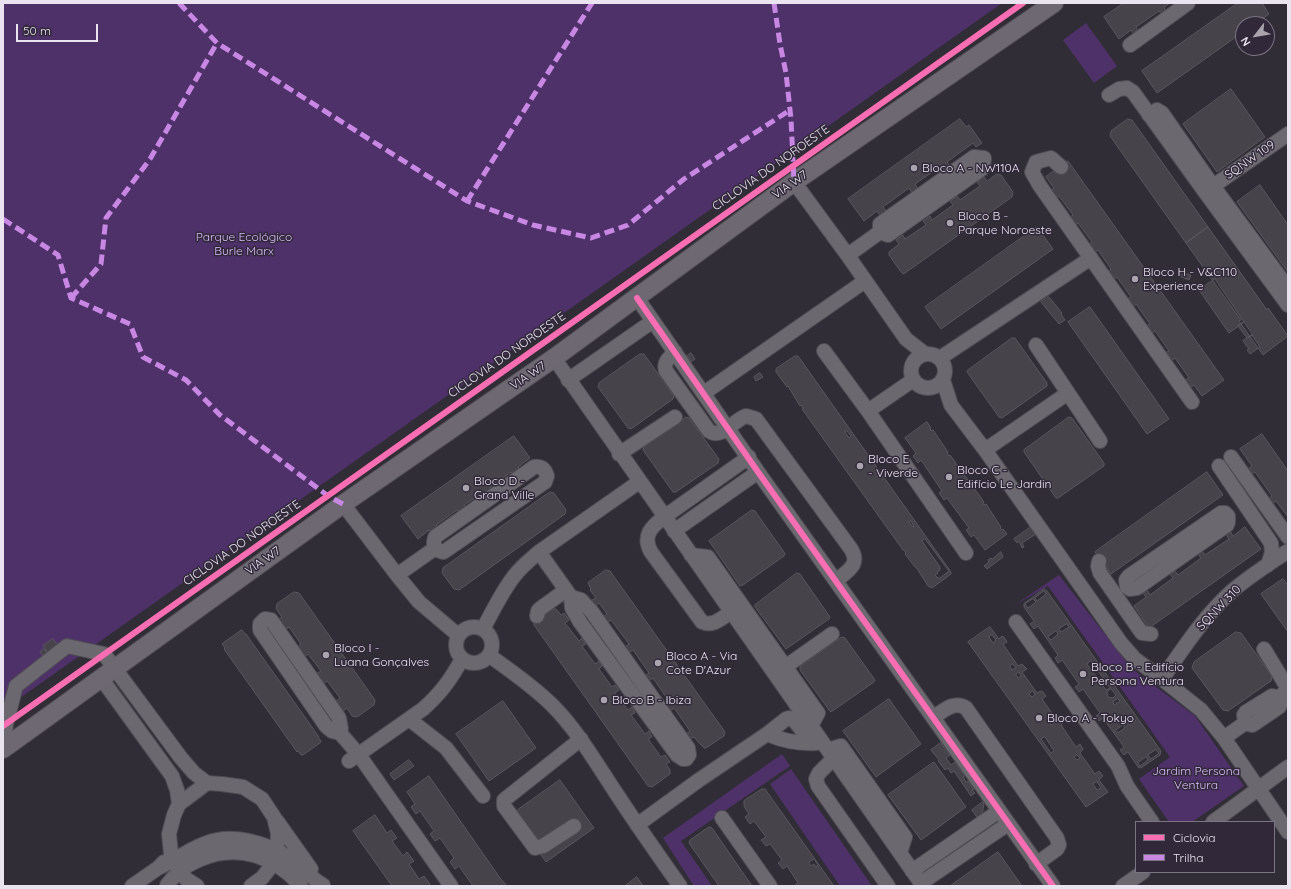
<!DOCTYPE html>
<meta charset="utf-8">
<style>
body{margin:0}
#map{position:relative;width:1291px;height:889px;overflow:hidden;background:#312d36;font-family:Quicksand,sans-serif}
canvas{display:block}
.frame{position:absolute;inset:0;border:4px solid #e9e4ef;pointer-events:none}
.legend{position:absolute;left:1135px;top:821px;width:140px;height:52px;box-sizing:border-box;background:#31293a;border:1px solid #7b7482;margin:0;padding:5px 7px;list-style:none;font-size:12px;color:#e9e4ef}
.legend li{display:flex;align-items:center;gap:8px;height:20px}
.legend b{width:20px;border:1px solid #7b7482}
.north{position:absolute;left:1235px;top:16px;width:40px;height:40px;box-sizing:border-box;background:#31293a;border:1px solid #7b7482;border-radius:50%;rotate:239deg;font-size:11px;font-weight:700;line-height:16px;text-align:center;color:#e9e4ef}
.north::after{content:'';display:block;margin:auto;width:14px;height:18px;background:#a9a4ae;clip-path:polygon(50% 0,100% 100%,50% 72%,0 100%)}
.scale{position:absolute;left:16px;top:24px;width:82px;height:18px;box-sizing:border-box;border:2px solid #e9e4ef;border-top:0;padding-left:5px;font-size:12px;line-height:14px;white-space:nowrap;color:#e9e4ef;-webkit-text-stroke:3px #31293a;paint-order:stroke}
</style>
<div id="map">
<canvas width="1291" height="889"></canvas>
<div class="frame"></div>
<ul class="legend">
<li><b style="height:5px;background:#f96db3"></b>Ciclovia</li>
<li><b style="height:5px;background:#c787e3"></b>Trilha</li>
</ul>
<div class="north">N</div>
<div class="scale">50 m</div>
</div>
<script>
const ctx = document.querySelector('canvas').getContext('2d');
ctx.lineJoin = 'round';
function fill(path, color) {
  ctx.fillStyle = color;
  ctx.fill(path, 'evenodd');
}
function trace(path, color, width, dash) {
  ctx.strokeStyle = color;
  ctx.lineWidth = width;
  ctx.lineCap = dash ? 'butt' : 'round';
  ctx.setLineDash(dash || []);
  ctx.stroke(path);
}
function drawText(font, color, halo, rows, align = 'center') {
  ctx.font = font + ' Quicksand,sans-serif';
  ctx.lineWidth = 3;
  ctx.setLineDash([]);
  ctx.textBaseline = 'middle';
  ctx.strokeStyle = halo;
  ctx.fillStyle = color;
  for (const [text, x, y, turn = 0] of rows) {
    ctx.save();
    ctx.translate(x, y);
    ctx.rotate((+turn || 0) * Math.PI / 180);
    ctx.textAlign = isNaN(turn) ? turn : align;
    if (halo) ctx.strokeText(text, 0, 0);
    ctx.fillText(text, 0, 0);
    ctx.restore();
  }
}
fill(new Path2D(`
 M3 3H1002L3 710Z
 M1086 23 1117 66 1094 83 1063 40Z
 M1059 575 1131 668 1195 716 1244 786 1192 822H1169L1139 779 1170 757 1048 586 1013 606Z
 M782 754 790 766 681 841 712 886H694L663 838Z
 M791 769 872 886H840L770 784Z`), '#4f316a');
const building = new Path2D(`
 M1124 3H1170L1164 7 1166 12 1161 14 1159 11 1136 27 1138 32 1134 34 1131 30 1119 39 1104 17Z
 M1238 3H1262L1269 14 1255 24H1243V32L1157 93 1142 71Z
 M1231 89 1265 137 1217 172 1183 124Z
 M960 119 966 127 969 125 982 143 976 147 973 143 947 162 950 166 944 170 941 166 915 184 918 189 912 193 909 188 883 207 886 211 880 215 877 211 864 221 848 199Z
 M1128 119 1132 120 1208 227 1186 243 1110 136 1111 131Z
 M1068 161 1224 380 1202 396 1194 385 1190 388 1185 380 1189 378 1175 358 1171 361 1165 353 1169 351 1155 331 1151 334 1146 326 1150 324 1136 304 1132 307 1127 299 1131 297 1117 277 1113 280 1108 272 1111 269 1098 250 1094 253 1088 245 1092 242 1078 223 1075 226 1069 218 1073 215 1059 196 1055 199 1050 191 1054 188 1046 177Z
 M997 174 1001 175 1013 192 1012 197 905 273 903 274 901 272 889 255V252L899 244 896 240 903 235 905 239 926 225 923 221 930 216 932 220 953 205 950 201 957 196 960 200 980 186 977 182 984 177 987 181Z
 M1260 185 1288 225V272L1237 202Z
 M1037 227 1053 249 941 329 925 307Z
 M1208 227 1267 310 1268 308 1288 336 1263 355 1239 321 1241 320 1186 243Z
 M1181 272 1191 275 1189 280 1179 276Z
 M1215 279 1244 322 1229 333 1199 290Z
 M1049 297 1062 313 1061 314 1065 320 1059 324 1041 302Z
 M1090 307 1169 419 1147 434 1068 322Z
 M1244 322 1253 335 1247 338 1238 326Z
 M1252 335 1260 347 1250 354 1247 350 1249 349 1243 341Z
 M1012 338H1015L1047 383V386L1002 418 999 417 967 372 968 370Z
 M691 353 695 359 691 362 687 356Z
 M640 354H644L674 396 673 399 631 429 628 428 598 387 599 383Z
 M795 356H798L951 572V574L932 588 928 586 916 567H915L905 554 906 553 904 550H903L802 409 803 408 801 405 800 406 788 386 787 387 776 372V369ZM847 431 851 436 849 438 845 432ZM911 521 914 526 913 527 909 522ZM925 539 949 571 940 578H938L935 575 938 573 937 572 940 570V567L922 541Z
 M760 373 763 377 756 381 754 377Z
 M686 417 689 418 719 459 718 463 676 492H673L643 450 644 447Z
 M1069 417 1072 418 1104 463V466L1058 498H1056L1024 452V450Z
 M927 422 931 428H930L931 431 933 430 948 452 947 453 949 456 950 455 984 502 983 503 984 505 986 504 1001 527 1000 528 1002 530 1003 529 1007 534 985 550 974 535 971 537 966 530 969 528 947 498 944 500 939 493 942 491 921 460 918 463 913 456 916 453 905 438Z
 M1262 434 1288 471V517L1276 501 1272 504 1268 499 1272 496 1255 472 1251 474 1248 469 1252 466 1240 449Z
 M514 436 530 458 518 467 520 469 513 474 511 472 490 487 492 489 485 494 484 492 464 505 466 508 459 513 457 510 436 525 438 527 431 532 429 530 418 539 401 516Z
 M1207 472 1223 495 1111 574 1095 552Z
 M550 492 554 493 566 510 565 514 459 590 454 589 442 573 443 568Z
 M752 510 755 511 784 552 785 554 784 556 743 585 740 586 709 541Z
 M1031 527 1036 534 1022 543 1024 547 1022 548 1019 541 1017 543 1014 539Z
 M1245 527 1261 549 1149 628 1134 606 1146 597 1143 593 1147 590 1150 595 1173 578 1170 574 1175 571 1178 575 1201 558 1198 554 1202 551 1205 555 1229 539 1226 534 1230 531 1233 536Z
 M1001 552 1003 557 987 569 984 566 989 562 988 560 991 558 992 559Z
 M606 570 610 571 725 732 724 736 706 748H704L702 745H701L694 737 690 739 686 734 690 731 674 708 670 711 666 705 670 703 653 678 649 681 645 676 649 673 633 650 628 653 625 647 629 644 611 620 607 623 603 617 607 614 599 603 595 606 592 600 596 598 590 590 591 589 588 583Z
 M797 573 800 574 830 617 829 619 786 649 755 607V605Z
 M1283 579 1288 585V632L1261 594Z
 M1044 589 1047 591 1161 751 1160 755 1141 768 1138 767 1128 752 1124 755 1120 750 1124 747 1103 718 1099 721 1096 716 1100 713 1083 689 1079 692 1075 687 1079 684 1062 660 1058 663 1055 658 1058 655 1038 626 1034 629 1030 624 1034 621 1024 607V604ZM1044 591 1046 594 1037 601 1035 598ZM1033 599 1036 602 1028 608 1025 604ZM1067 624 1069 627 1061 632 1059 629ZM1056 631 1058 634 1051 640 1048 637ZM1091 661 1110 688 1106 690 1087 664ZM1111 689 1116 695 1113 698 1108 697 1107 692ZM1118 699 1120 701 1114 705 1113 702ZM1133 718 1136 721 1130 725 1128 722ZM1123 725 1125 728 1119 732H1116L1115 731ZM1156 750 1159 753 1151 759 1148 755ZM1146 757 1148 760 1140 766 1138 763Z
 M294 592 299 593 375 700 374 705 357 717 352 716 347 708 343 711 336 701 340 698 327 681 323 684 316 674 321 671 308 654 304 657 297 647 301 644 289 627 285 630 278 620 282 617 276 609 277 604Z
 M552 609H556L561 615 564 613 569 620 565 623 579 641 582 638 586 644 582 646 595 664 599 661 602 666 599 669 612 687 615 685 619 690 615 693 628 710 632 707 635 713 631 715 645 734 649 731 652 737 648 739 661 757 665 755 670 762 666 764 670 770V774L652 787 648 786 534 625V621Z
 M990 627 999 639 1002 636 1004 637 1007 642 1003 644 1018 666 1022 664 1027 669 1022 672 1037 693 1041 691 1043 692 1046 696 1042 699 1056 719 1060 716 1064 722 1061 725 1076 747 1080 744 1083 749 1080 753 1095 774 1099 771 1103 776 1099 780 1108 792 1086 807 968 642ZM992 635 996 640 993 643 989 637ZM1013 664 1016 668 1012 670 1010 666ZM1019 672 1021 676 1018 678 1016 675ZM1033 691 1035 695 1032 697 1029 694ZM1052 719 1055 723 1051 725 1049 722ZM1045 737 1054 751 1051 753 1041 739ZM1077 755 1080 758 1077 760 1074 757ZM1097 782 1101 788 1097 790 1093 784Z
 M242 630 245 634H246L319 737H318L321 741 320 743 303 755H301L298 751 297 752 224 649 225 648 222 644 223 643Z
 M1236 632 1241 633 1272 676 1271 681 1228 711 1223 710 1192 668 1194 662Z
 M842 637 845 638 875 680 874 682 831 712 829 710 800 670V667Z
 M53 639 59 647 49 654 43 646Z
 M44 649 50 656 46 659 40 652Z
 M889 699 921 744 876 777 843 731Z
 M503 701 536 748 489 781 456 734Z
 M941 743 950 755 946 758 951 765 955 762 965 776 963 777 966 782 968 781 974 789 972 790 975 793 971 796 954 771 951 773 948 768 945 770 938 761 939 760 931 750Z
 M409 760 414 766 394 780 390 774Z
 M934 762 966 807 921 840 888 795Z
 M429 776 500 878 507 886H473L459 866 455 869 450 862 454 858 440 838 435 841 430 834 434 831 420 811 416 814 411 807 415 804 407 792Z
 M560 780 594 828 546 862 512 814Z
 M762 789H765L834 886H794L798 883 787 866 783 869 778 863 782 860 770 844 766 846 761 840 766 837 754 821 750 824 745 817 749 814 744 806V801ZM814 859 818 865 816 867 814 864 811 866 809 863Z
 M983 802 984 803 981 823 972 810Z
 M375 815 387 833 391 830 397 838 392 841 403 856 407 852 414 861 409 864 419 879 424 876 430 884 428 886H392L353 831Z
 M710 827 712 828 752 886H719L689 843 690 840 707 828Z
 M998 852 1022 886H953L952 885Z
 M637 877 643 886H625Z`);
fill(building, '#47434b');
trace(building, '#59565e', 1);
const minor = new Path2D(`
 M1130 45 1188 3
 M1109 95 1119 89 1127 88 1133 92 1205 192 1288 305
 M1149 115 1157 110 1162 113 1213 186 1288 288
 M974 157 984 158 983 168 888 235 880 232V224Z
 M1061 167 1051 158 1036 162 1032 172 1040 186 1192 402
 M794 182 846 253 906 339 924 353
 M1206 191 1288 134
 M848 255 880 232
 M637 298 758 472 1053 886
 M1036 345 1100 441
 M824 351 868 411 966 553
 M675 352C669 358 663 362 666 371L709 431C722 440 735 419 746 416L756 419 851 549C861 565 847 571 836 581
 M911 371a17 17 0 1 1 34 0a17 17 0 1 1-34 0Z
 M554 358 923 886
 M940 358 1091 258
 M568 380 653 321
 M943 380 951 405 985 450 1121 643 1135 659 1162 679 1201 710 1224 738 1288 832
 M704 393 865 281
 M868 411 913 380
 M985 450 1068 393
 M619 454 675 417
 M1231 457 1288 537
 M1219 466 1271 543 1272 552 1268 565
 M534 467C542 466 545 469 547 476L545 482 445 551 443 552 434 549V542L435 537Z
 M343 504 397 575 419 602 458 635
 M1221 513H1225L1228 516V522L1227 525 1137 588 1130 589 1127 587 1126 580 1129 576Z
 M674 531 758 472
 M539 552 571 597 572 608 580 622 677 755 683 759H686L689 755 688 748 592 612 581 600 571 597
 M691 555 708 557 818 713 811 726
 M1099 561 1098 566 1100 573 1139 629 1142 633 1151 634
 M397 575 434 549
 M731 612C722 618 713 627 702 622L651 552C642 536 651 527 664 517L749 457
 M537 616 538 611 541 608 566 590
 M265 619 271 620 339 718 341 729 340 733 332 731 326 726 260 630V624Z
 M1016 622 1118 766 1127 786 1152 822
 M456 645a18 18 0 1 1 36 0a18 18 0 1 1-36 0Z
 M483 629C493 611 502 591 515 575 522 566 531 559 539 552L639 482
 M1264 649 1287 687V690L1279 698
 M490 656C511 671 533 686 552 705 578 731 596 763 616 793 637 825 658 855 680 886
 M785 667 832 634
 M101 678 172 776 177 790 179 804
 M1162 679C1182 650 1205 615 1231 592 1248 577 1269 564 1288 551
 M1272 696 1279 698 1281 703 1279 707 1254 724 1252 725 1245 723 1244 715 1246 712Z
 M933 718C943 711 954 700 966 708L1057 838 1059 845 1057 849 1036 864
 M409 719 446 748 483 796
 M340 733 359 755 451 886
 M767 734C783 741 800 744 817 743
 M1224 738 1245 723
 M4 748 6 724 16 686 67 646 104 654 181 758 194 773 207 783
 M828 750 841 746 905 837 900 853
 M834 758 819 773 816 779 818 786 888 886
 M349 761 423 709C441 693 451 679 462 659
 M722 818 770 886
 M277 821 311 869
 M1213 822 1288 767
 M637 825 699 780 767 734 786 719 789 718 793 719 812 743
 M574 826 543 846 535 848 504 806V800L581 739
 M158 868C174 861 188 850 204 844 232 832 266 843 290 858 302 866 310 878 323 885
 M912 871 999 811
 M921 883 1008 824
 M167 885C171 880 175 875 180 871 186 866 194 862 201 859 239 843 275 857 301 886
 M132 886 158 868 164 862
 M197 886 186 879 174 861 171 854 169 834 174 815 179 804 207 783 222 784 243 787 262 799 274 817 278 834 277 851 273 864 262 878 251 886
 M1123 886 1143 872`);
const major = new Path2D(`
 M3 749 343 504 554 358 794 182 1054 3`);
trace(minor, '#4f4c54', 16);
trace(major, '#4f4c54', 20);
trace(minor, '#6c6870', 14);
trace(major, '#6d6872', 18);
trace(new Path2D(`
 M179 3 217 43 467 201 533 225 591 238 628 225 684 179 790 110
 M774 3 780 44 786 73 791 119 794 182
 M467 201 592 3
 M3 219 58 255 71 298 130 324 143 357 186 380 220 415 328 496 343 504
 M71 298 101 264 106 218 150 159 217 43`), '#c787e3', 5, [10, 5]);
trace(new Path2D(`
 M637 298 758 472 1053 886
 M3 726 1023 3`), '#f96db3', 6);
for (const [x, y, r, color] of [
 [914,168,4,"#a9a4ae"],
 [950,223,4,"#a9a4ae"],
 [1135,279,4,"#a9a4ae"],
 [860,466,4,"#a9a4ae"],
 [949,477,4,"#a9a4ae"],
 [466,488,4,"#a9a4ae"],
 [326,655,4,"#a9a4ae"],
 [658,663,4,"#a9a4ae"],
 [1083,674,4,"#a9a4ae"],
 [604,700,4,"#a9a4ae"],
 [1039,718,4,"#a9a4ae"]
]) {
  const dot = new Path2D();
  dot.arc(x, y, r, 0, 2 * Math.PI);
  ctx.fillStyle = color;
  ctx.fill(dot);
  trace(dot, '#31293a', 1.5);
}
drawText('12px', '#e9e4ef', '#31293a', [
 ["SQNW 109",1250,160,-35],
 ["CICLOVIA DO NOROESTE",771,168,-35],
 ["VIA W7",790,185,-35],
 ["CICLOVIA DO NOROESTE",507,355,-35],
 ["VIA W7",528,376,-34],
 ["CICLOVIA DO NOROESTE",242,543,-35],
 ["VIA W7",263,561,-35],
 ["SQNW 310",1219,608,-46]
]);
drawText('12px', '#e9e4ef', '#31293a', [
 ["Bloco A - NW110A",922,168],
 ["Bloco B -",958,216],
 ["Parque Noroeste",958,230],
 ["Bloco H - V&C110",1143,272],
 ["Experience",1143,286],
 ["Bloco E",868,459],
 ["- Viverde",868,473],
 ["Bloco C -",957,470],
 ["Edifício Le Jardin",957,484],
 ["Bloco D -",474,481],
 ["Grand Ville",474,495],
 ["Bloco I -",334,648],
 ["Luana Gonçalves",334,662],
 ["Bloco A - Via",666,656],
 ["Cote D'Azur",666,670],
 ["Bloco B - Edifício",1091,667],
 ["Persona Ventura",1091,681],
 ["Bloco B - Ibiza",612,700],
 ["Bloco A - Tokyo",1047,718]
], 'left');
drawText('12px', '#dabcf9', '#31293a', [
 ["Parque Ecológico",244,237],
 ["Burle Marx",244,251],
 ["Jardim Persona",1196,771],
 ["Ventura",1196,785]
]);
</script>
